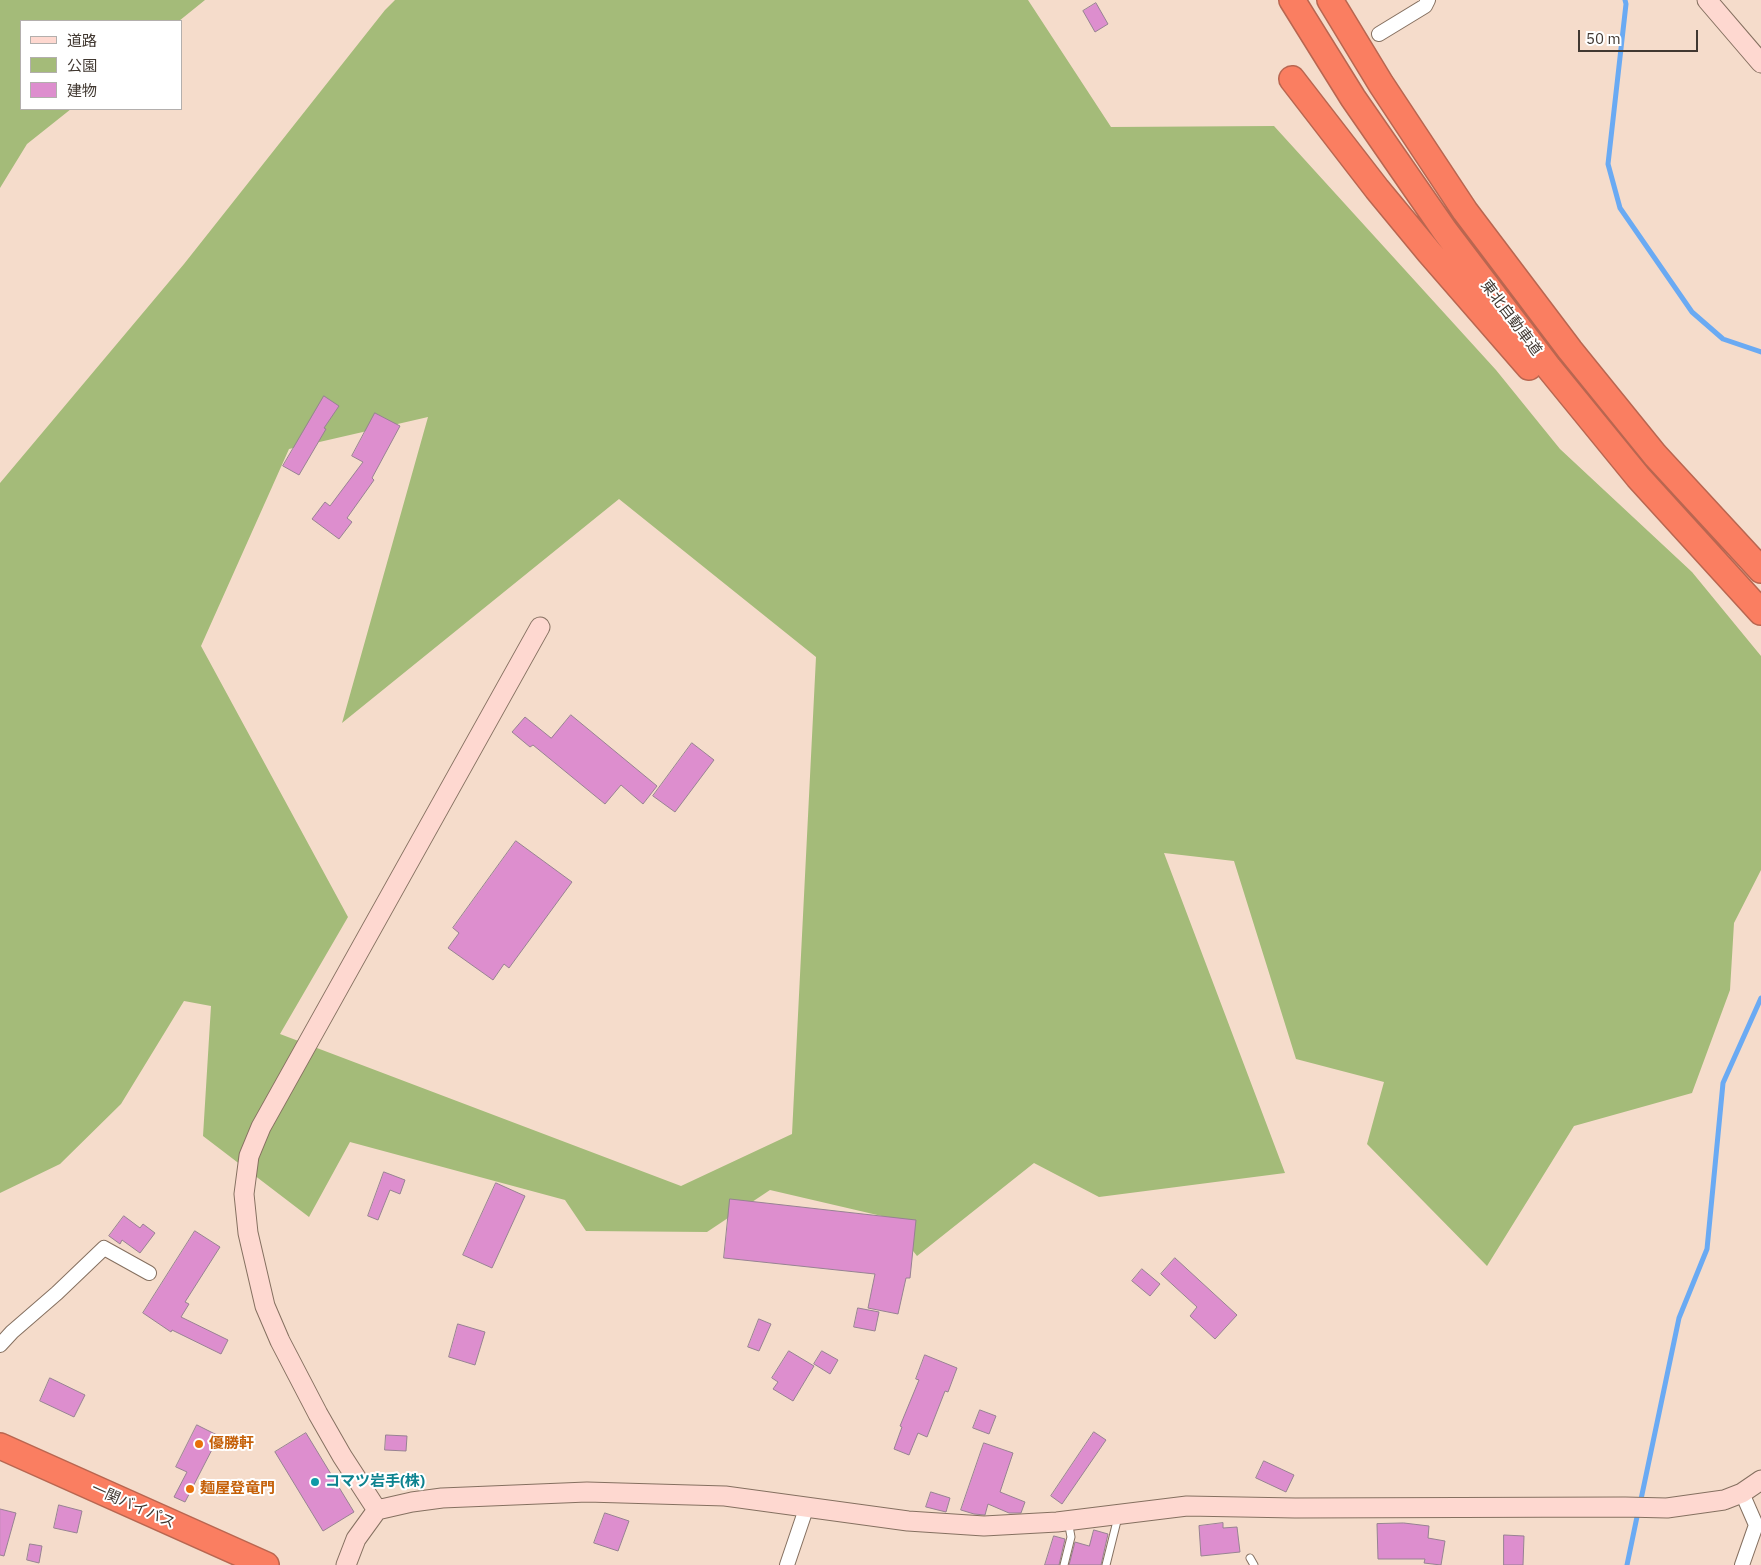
<!DOCTYPE html>
<meta charset="utf-8">
<style>
body{margin:0}
#map{position:relative;width:1761px;height:1565px;overflow:hidden;background:#f5dccb;font-family:"IBM Plex Sans","Noto Sans JP",sans-serif}
canvas{display:block}
.legend{position:absolute;left:20px;top:20px;width:162px;height:90px;box-sizing:border-box;background:#fff;border:1px solid #b3afad;margin:0;padding:6px 9px;list-style:none;font-size:15px;color:#413831}
.legend li{display:flex;align-items:center;gap:10px;height:25px}
.legend b{width:25px;border:1px solid #b3afad}
.scale{position:absolute;left:1578px;top:30px;width:120px;height:22px;box-sizing:border-box;border:2px solid #413831;border-top:0;padding-left:6px;font-size:15px;line-height:18px;white-space:nowrap;color:#413831;-webkit-text-stroke:4px #fff;paint-order:stroke}
</style>
<div id="map">
<canvas width="1761" height="1565"></canvas>
<ul class="legend">
<li><b style="height:6px;background:#fed8d0"></b>道路</li>
<li><b style="height:14px;background:#a4bb79"></b>公園</li>
<li><b style="height:14px;background:#dd8ece"></b>建物</li>
</ul>
<div class="scale">50 m</div>
</div>
<script>
const ctx = document.querySelector('canvas').getContext('2d');
ctx.lineJoin = 'round';
function fill(path, color) {
  ctx.fillStyle = color;
  ctx.fill(path, 'evenodd');
}
function trace(path, color, width, dash) {
  ctx.strokeStyle = color;
  ctx.lineWidth = width;
  ctx.lineCap = dash ? 'butt' : 'round';
  ctx.setLineDash(dash || []);
  ctx.stroke(path);
}
function drawText(font, color, halo, rows, align = 'center') {
  ctx.font = font + ' "IBM Plex Sans","Noto Sans JP",sans-serif';
  ctx.lineWidth = 4;
  ctx.setLineDash([]);
  ctx.textBaseline = 'middle';
  ctx.strokeStyle = halo;
  ctx.fillStyle = color;
  for (const [text, x, y, turn = 0] of rows) {
    ctx.save();
    ctx.translate(x, y);
    ctx.rotate((+turn || 0) * Math.PI / 180);
    ctx.textAlign = isNaN(turn) ? turn : align;
    if (halo) ctx.strokeText(text, 0, 0);
    ctx.fillText(text, 0, 0);
    ctx.restore();
  }
}
fill(new Path2D(`
 M0 0H205L179 21H21V109H71L27 144 0 188Z
 M395 0H1028L1111 127 1274 126 1496 370 1560 449 1692 572 1761 656V870L1734 923 1730 990 1692 1093 1574 1126 1487 1266 1367 1144 1384 1082 1296 1059 1234 861 1164 853 1285 1173 1099 1197 1034 1163 917 1256 886 1217 770 1190 707 1232 586 1231 565 1200 350 1142 309 1217 203 1136 211 1006 184 1001 121 1104 60 1164 0 1193V483L184 264 385 10ZM428 417 342 723 619 499 816 657 792 1134 681 1186 280 1034 348 917 201 646 289 449Z`), '#a4bb79');
trace(new Path2D(`
 M1625 0 1626 4 1608 164 1620 208 1692 312 1723 339 1761 352
 M1640 1504 1679 1318 1707 1249 1723 1083 1761 998
 M1627 1565 1638 1512`), '#6aaaf3', 5);
const building = new Path2D(`
 M1096 3 1108 24 1095 32 1083 11Z
 M324 396 339 406 324 428 326 429 299 475 283 466Z
 M375 413 400 426 372 478 374 480 347 518 352 522 339 539 312 519 325 502 330 506 363 462 352 456Z
 M571 715 657 786 643 804 621 785 605 804 533 745 530 747 512 732 525 717 551 738Z
 M692 743 714 760 675 812 653 796Z
 M516 841 572 882 509 968 504 964 493 980 448 948 459 933 453 928Z
 M384 1172 405 1180 400 1194 390 1190 378 1220 368 1216Z
 M496 1183 525 1196 492 1268 463 1255Z
 M730 1199 916 1220 910 1278H906L898 1314 868 1308 875 1274 724 1258Z
 M124 1216 140 1228 143 1224 155 1233 140 1253 122 1240 120 1244 109 1236Z
 M195 1231 220 1247 185 1302 189 1304 181 1317 228 1340 221 1354 172 1330 171 1332 143 1313Z
 M1175 1258 1237 1315 1215 1339 1190 1316 1197 1307 1161 1274Z
 M1142 1269 1160 1284 1150 1296 1132 1281Z
 M858 1308 879 1312 875 1331 854 1327Z
 M759 1319 771 1324 759 1351 748 1347Z
 M458 1324 485 1332 475 1365 449 1357Z
 M789 1351 814 1366 793 1401 773 1389 778 1382 772 1378Z
 M822 1351 838 1360 830 1374 814 1364Z
 M925 1355 957 1368 948 1392 945 1391 927 1437 918 1433 909 1455 894 1449 902 1427 900 1426 919 1380 916 1379Z
 M50 1378 85 1395 74 1417 40 1401Z
 M980 1410 996 1416 989 1434 973 1428Z
 M197 1425 219 1436 185 1502 174 1497 187 1472 176 1467Z
 M1094 1432 1106 1440 1062 1504 1051 1496Z
 M306 1433 354 1512 323 1531 275 1452Z
 M386 1435 407 1436 406 1451 385 1450Z
 M984 1443 1013 1453 1000 1492 1025 1502 1021 1513H1009L988 1504 985 1515 974 1514 961 1510Z
 M1264 1461 1294 1475 1286 1492 1256 1478Z
 M931 1492 950 1498 946 1512 926 1507Z
 M59 1505 82 1511 77 1533 54 1528Z
 M0 1509 16 1513 4 1556 0 1555Z
 M605 1513 629 1521 618 1551 594 1543Z
 M1223 1523V1528L1237 1527 1240 1552 1201 1556 1199 1526Z
 M1404 1523 1429 1526 1428 1538 1445 1541 1441 1565 1424 1563 1425 1559H1378L1377 1524Z
 M1094 1530 1108 1534 1101 1565H1069L1075 1542 1089 1546Z
 M1504 1535 1524 1536 1523 1565H1504Z
 M1054 1536 1065 1539 1059 1565H1045Z
 M30 1544 42 1546 39 1563 27 1560Z`);
fill(building, '#dd8ece');
trace(building, '#978292', 1);
const lane = new Path2D(`
 M1250 1558 1254 1565
 M1064 1565 1071 1537 1069 1526
 M1106 1565 1118 1517`);
const street = new Path2D(`
 M1379 34 1425 6 1428 0
 M0 1345 12 1332 57 1293 104 1248 149 1273
 M1742 1493 1756 1525 1742 1565
 M787 1565 807 1506`);
const secondary = new Path2D(`
 M1707 0 1761 63
 M377 1510 342 1456 318 1414 280 1341 265 1306 248 1233 244 1194 249 1156 261 1127 540 627
 M346 1565 356 1539 377 1510 412 1502 442 1498 587 1492 725 1496 908 1521 984 1526 1057 1522 1187 1506 1295 1508 1625 1507 1667 1508 1724 1500 1742 1493 1761 1480`);
const highway = new Path2D(`
 M1292 0 1353 98 1445 231 1549 368 1638 477 1761 612
 M1330 0 1381 84 1465 211 1570 350 1655 455 1761 570
 M1292 79 1377 189 1429 252 1529 367
 M0 1446 266 1565`);
trace(lane, '#857060', 9);
trace(street, '#857060', 16);
trace(secondary, '#857060', 21);
trace(highway, '#b96650', 28);
trace(lane, '#fff', 7);
trace(street, '#fff', 14);
trace(secondary, '#fed8d0', 19);
trace(highway, '#fa7e61', 25);
for (const [x, y, r, color] of [
 [199,1444,5,"#e8710a"],
 [315,1482,5,"#0f9aa8"],
 [190,1489,5,"#e8710a"]
]) {
  const dot = new Path2D();
  dot.arc(x, y, r, 0, 2 * Math.PI);
  ctx.fillStyle = color;
  ctx.fill(dot);
  trace(dot, '#fff', 2);
}
drawText('15px', '#413831', '#fff', [
 ["東北自動車道",1511,318,53],
 ["一関バイパス",133,1506,24]
]);
drawText('bold 15px', '#c56008', '#fff', [
 ["優勝軒",209,1444],
 ["麺屋登竜門",200,1489]
], 'left');
drawText('bold 15px', '#0d838f', '#fff', [
 ["コマツ岩手(株)",325,1482]
], 'left');
</script>
